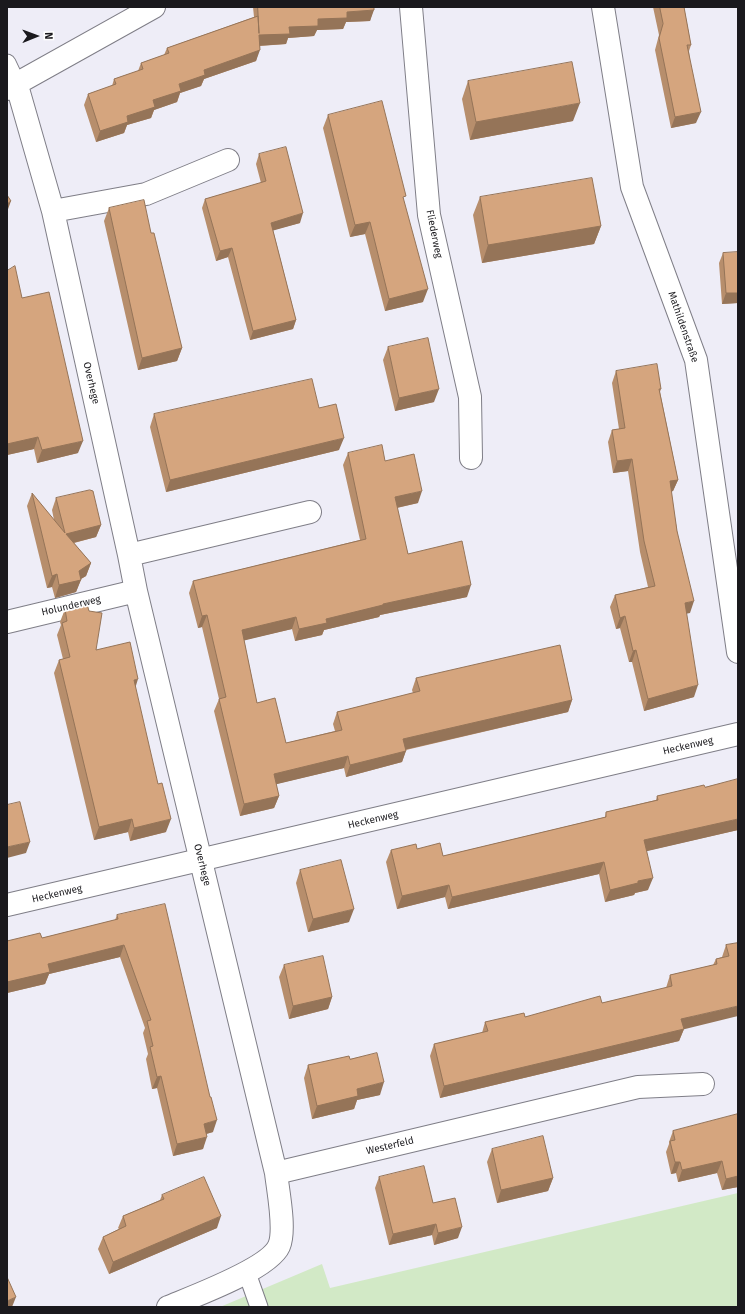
<!DOCTYPE html>
<meta charset="utf-8">
<style>
body{margin:0}
#map{position:relative;width:745px;height:1314px;overflow:hidden;background:#eeedf7;font-family:"Fira Sans",sans-serif}
canvas{display:block}
.frame{position:absolute;inset:0;border:8px solid #1a191d;pointer-events:none}
.north{position:absolute;left:16px;top:16px;width:40px;height:40px;-webkit-text-stroke:3px #fff;paint-order:stroke;rotate:89deg;font-size:11px;font-weight:700;line-height:16px;text-align:center;color:#1a191d}
.north::after{content:'';display:block;margin:auto;width:14px;height:18px;background:#1a191d;clip-path:polygon(50% 0,100% 100%,50% 72%,0 100%)}
</style>
<div id="map">
<canvas width="745" height="1314"></canvas>
<div class="frame"></div>
<div class="north">N</div>
</div>
<script>
const ctx = document.querySelector('canvas').getContext('2d');
ctx.lineJoin = 'round';
function fill(path, color) {
  ctx.fillStyle = color;
  ctx.fill(path, 'evenodd');
}
function trace(path, color, width, dash) {
  ctx.strokeStyle = color;
  ctx.lineWidth = width;
  ctx.lineCap = dash ? 'butt' : 'round';
  ctx.setLineDash(dash || []);
  ctx.stroke(path);
}
function drawText(font, color, halo, rows, align = 'center') {
  ctx.font = font + ' "Fira Sans",sans-serif';
  ctx.lineWidth = 3.5;
  ctx.setLineDash([]);
  ctx.textBaseline = 'middle';
  ctx.strokeStyle = halo;
  ctx.fillStyle = color;
  for (const [text, x, y, turn = 0] of rows) {
    ctx.save();
    ctx.translate(x, y);
    ctx.rotate((+turn || 0) * Math.PI / 180);
    ctx.textAlign = isNaN(turn) ? turn : align;
    if (halo) ctx.strokeText(text, 0, 0);
    ctx.fillText(text, 0, 0);
    ctx.restore();
  }
}
fill(new Path2D(`
 M738 1193V1307H220L322 1264 330 1288Z`), '#d2e9c6');
const service = new Path2D(`
 M7 63 16 82
 M247 1273 259 1307`);
const minor = new Path2D(`
 M411 7 429 215 470 397 471 458
 M603 7 632 187 696 360 738 652
 M16 82 53 211 129 555 136 591 276 1173C278 1191 286 1230 279 1246 269 1269 192 1297 168 1307
 M7 89 154 7
 M53 211 146 194 228 160
 M129 555 310 512
 M7 622 136 591
 M7 905 738 734
 M276 1173 638 1087 703 1084`);
trace(service, '#7f7e87', 19);
trace(minor, '#7f7e87', 24);
trace(service, '#fff', 17);
trace(minor, '#fff', 22);
fill(new Path2D(`
 M253 7H374L370 21 346 22 343 29 317 30 314 36 288 38 286 44 260 46 256 61 204 79 201 86 180 93 177 102 154 110 151 118 127 125 124 133 96 142 84 105 88 94 112 86 114 79 138 71 141 63 164 55 167 48 254 17Z
 M653 7H684L691 45 689 51 696 123 671 128 655 50 659 35Z
 M468 81 573 121 470 140 462 99Z
 M328 115 404 201 423 302 385 311 365 234 350 237 323 128Z
 M259 154 300 223 273 230 296 320 293 329 250 340 228 257 216 261 202 208 205 199 261 183 256 164Z
 M480 197 601 226 594 244 482 263 473 215Z
 M109 208 151 233 182 348 177 361 138 370 104 221Z
 M723 253 738 303 722 304 719 263Z
 M7 271 22 298 78 453 37 463 34 449 7 455Z
 M388 347 434 402 395 411 383 360Z
 M616 371 661 389 660 392 678 480 673 491 671 492 690 613H686L694 697 644 711 632 662H629L620 628 616 629 610 607 615 595 648 587 640 552 628 471 613 473 608 442 612 430 619 429 612 383Z
 M319 408 339 450 166 492 150 427 154 414Z
 M348 453 385 461 418 503 397 508 408 554 467 597 380 615 379 617 324 630 322 635 295 641 292 629 244 640 257 703 286 743 335 731 333 724 337 712 413 693 412 690 416 678 572 700 568 712 406 750 402 762 346 777 344 768 276 784 279 796 274 808 240 816 214 711 219 699 202 627 198 628 189 593 193 581 360 540 343 465Z
 M32 493 54 520 52 510 56 498 101 525 96 537 74 543 91 563 86 576 81 579 76 592 55 598 52 587 47 588 27 506Z
 M65 609 96 650 135 687 166 832 130 841 128 832 94 840 54 673 59 660 63 659 57 635 61 625 60 622Z
 M705 787 738 830 646 851 648 890 635 893 634 895 605 902 599 874 448 909 445 897 397 909 386 862 391 850 417 849 443 856 605 817 606 812 656 800 657 796Z
 M300 870 349 922 308 932 296 883Z
 M117 915 213 1132 206 1134 203 1149 173 1156 157 1088 152 1089 146 1059 148 1054 143 1033 145 1028 120 957 49 974 45 984 7 993V941L42 938 115 920Z
 M738 943 684 1029 679 1041 440 1098 430 1056 434 1044 482 1033 485 1022 525 1017 602 1003 666 988 670 975 713 965 716 959 722 957 726 945Z
 M284 965 332 997 328 1009 289 1019 279 977Z
 M350 1059 380 1095 357 1100 354 1109 312 1119 304 1078 308 1065Z
 M738 1114V1187L722 1190 717 1173 678 1182 676 1173 671 1174 666 1152 669 1144V1142L673 1131Z
 M492 1149 553 1178 548 1191 497 1203 487 1162Z
 M379 1177 433 1203 458 1238 434 1245 432 1235 389 1245 375 1188Z
 M162 1195 217 1228 109 1274 98 1249 103 1237 119 1229 118 1228 123 1216 160 1200Z`), '#b78e6c');
fill(new Path2D(`
 M374 10 370 21 346 22 343 29 317 30 314 36 288 38 286 44 255 46 259 35 347 12Z
 M260 50 256 61 204 79 201 86 180 93 177 102 154 110 151 118 127 125 124 133 96 142 100 131 153 100 204 70Z
 M580 103 573 121 470 140 476 122Z
 M701 112 696 123 671 128 675 117Z
 M11 201 7 212V204Z
 M303 213 300 223 268 232 271 223Z
 M370 222 365 234 350 237 355 225Z
 M601 226 594 244 482 263 488 245Z
 M232 248 228 257 216 261 220 251Z
 M428 289 423 302 385 311 389 299Z
 M726 293H738V303L722 304Z
 M296 320 293 329 250 340 253 331Z
 M182 348 177 361 138 370 142 358Z
 M439 389 434 402 395 411 399 398Z
 M38 437 34 449 7 455V444Z
 M344 438 339 450 166 492 170 480Z
 M83 441 78 453 37 463 42 450Z
 M632 459 628 471 613 473 617 461Z
 M678 480 673 491 665 492 670 481Z
 M422 491 418 503 391 509 395 497Z
 M101 525 96 537 61 546 66 534Z
 M91 563 86 576 79 580H81L76 592 55 598 59 585 79 571Z
 M57 574 52 587 47 588 52 576Z
 M471 585 467 597 380 615 379 617 324 630 322 635 295 641 299 629 326 619 383 604Z
 M694 601 690 613 680 615 685 603Z
 M207 615 202 627 198 628 202 616Z
 M625 616 620 628 616 629 620 618Z
 M296 617 292 629 238 642 242 630Z
 M636 650 632 662H629L633 651Z
 M138 679 134 692V680Z
 M698 685 694 697 644 711 648 699Z
 M572 700 568 712 399 751 403 739Z
 M406 751 402 762 346 777 350 765Z
 M348 756 344 768 269 786 274 774Z
 M279 796 274 808 240 816 244 804Z
 M132 819 128 832 94 840 99 827Z
 M171 819 166 832 130 841 134 828Z
 M738 819V830L639 853 644 840Z
 M30 842 26 853 7 858V847Z
 M604 862 599 874 448 909 452 897Z
 M653 878 648 890 635 893 634 895 605 902 610 890 638 881Z
 M449 885 445 897 397 909 402 896Z
 M354 909 349 922 308 932 313 919Z
 M124 945 120 957 49 974 45 984 7 993V982L48 964Z
 M332 997 328 1009 289 1019 293 1006Z
 M738 1006V1016L677 1031 681 1019Z
 M684 1029 679 1041 440 1098 444 1086Z
 M161 1076 157 1088 152 1089 157 1077Z
 M384 1082 380 1095 357 1100 354 1109 312 1119 317 1106 357 1089Z
 M217 1120 213 1132 199 1136 204 1124Z
 M207 1137 203 1149 173 1156 177 1144Z
 M722 1161 717 1173 678 1182 682 1170Z
 M675 1162H680L676 1173 671 1174Z
 M738 1176V1187L722 1190 726 1179Z
 M553 1178 548 1191 497 1203 501 1190Z
 M221 1216 217 1228 109 1274 113 1262Z
 M436 1224 432 1235 389 1245 393 1234Z
 M462 1227 458 1238 434 1245 438 1233Z
 M16 1297 12 1307H7V1301Z`), '#957458');
const building = new Path2D(`
 M258 7H374V10L347 12V18L318 19V26L289 27 290 34 259 35 260 50 204 70 205 75 179 84 181 91 153 100 155 107 127 116 128 122 100 131 88 94 116 84 114 79 143 69 141 63 169 53 167 48 258 16 259 33Z
 M660 7H684L691 45H687L701 112 675 117 659 38 663 24Z
 M572 62 580 103 476 122 468 81Z
 M382 101 406 196 403 197 428 289 389 299 370 222 355 225 328 115Z
 M286 147 303 213 271 223 296 320 253 331 232 248 220 251 205 199 266 181 259 154Z
 M592 178 601 226 488 245 480 197Z
 M7 195 11 201 7 204Z
 M144 200 151 233H154L182 348 142 358 109 208Z
 M738 252V293H726L723 253Z
 M15 266 22 298 49 292 83 441 42 450 38 437 7 444V271Z
 M428 338 439 389 399 398 388 347Z
 M657 364 661 389H659L678 480 670 481 677 531 694 601 685 603 698 685 648 699 636 650 633 651 625 616 620 618 615 595 655 586 644 541 632 459 617 461 612 430 625 428 616 371Z
 M312 379 319 408 336 404 344 438 170 480 154 414Z
 M382 445 385 461 414 454 422 491 395 497 408 554 462 541 471 585 383 604V605L326 619 327 623 299 629 296 617 242 630 257 703 275 698 286 743 342 730 337 712 420 691 416 678 560 645 572 700 403 739 406 751 350 765 348 756 274 774 279 796 244 804 219 699 226 697 207 615 202 616 193 581 366 539 348 453Z
 M90 490 93 491 101 525 66 534 91 563 79 571 81 580 59 585 57 574 52 576 32 493 65 533 56 498Z
 M87 604 89 611 102 613 96 650 130 642 138 679 134 680 158 784 162 783 171 819 134 828 132 819 99 827 59 660 70 657 62 623 67 621 65 609Z
 M738 779V819L644 840 653 878 638 881V883L610 890 604 862 452 897 449 885 402 896 391 850 416 844 417 849 440 843 443 856 606 817V812L658 800 657 796 704 785 705 787Z
 M20 802 30 842 7 847V805Z
 M341 860 354 909 313 919 300 870Z
 M165 904 210 1097H211L217 1120 204 1124 207 1137 177 1144 161 1076 157 1077 150 1047 153 1046 147 1021 151 1020 124 945 48 964 50 972 7 982V941L40 933 42 938 118 919 117 915Z
 M738 943V1006L681 1019 684 1029 444 1086 434 1044 488 1031 485 1022 524 1013 525 1017 600 996 602 1003 672 986 670 975 717 964 716 959 729 956 726 945Z
 M323 956 332 997 293 1006 284 965Z
 M377 1053 384 1082 357 1089 358 1096 317 1106 308 1065 349 1056 350 1059Z
 M738 1114V1176L726 1179 722 1161 682 1170 680 1162H675L670 1141 675 1140 673 1131Z
 M543 1136 553 1178 501 1190 492 1149Z
 M424 1166 433 1203 455 1198 462 1227 438 1233 436 1224 393 1234 379 1177Z
 M204 1177 221 1216 113 1262 103 1237 126 1226 123 1216 164 1199 162 1195Z
 M7 1277 16 1297 7 1301Z`);
fill(building, '#d5a57e');
trace(building, '#957458', 1);
drawText('10px', '#1a191d', '#fff', [
 ["Fliederweg",434,234,79],
 ["Mathildenstraße",683,327,71],
 ["Overhege",91,383,77],
 ["Holunderweg",71,606,-13],
 ["Heckenweg",688,746,-13],
 ["Heckenweg",373,820,-13],
 ["Overhege",202,865,76],
 ["Heckenweg",57,894,-13],
 ["Westerfeld",390,1146,-13]
]);
</script>
